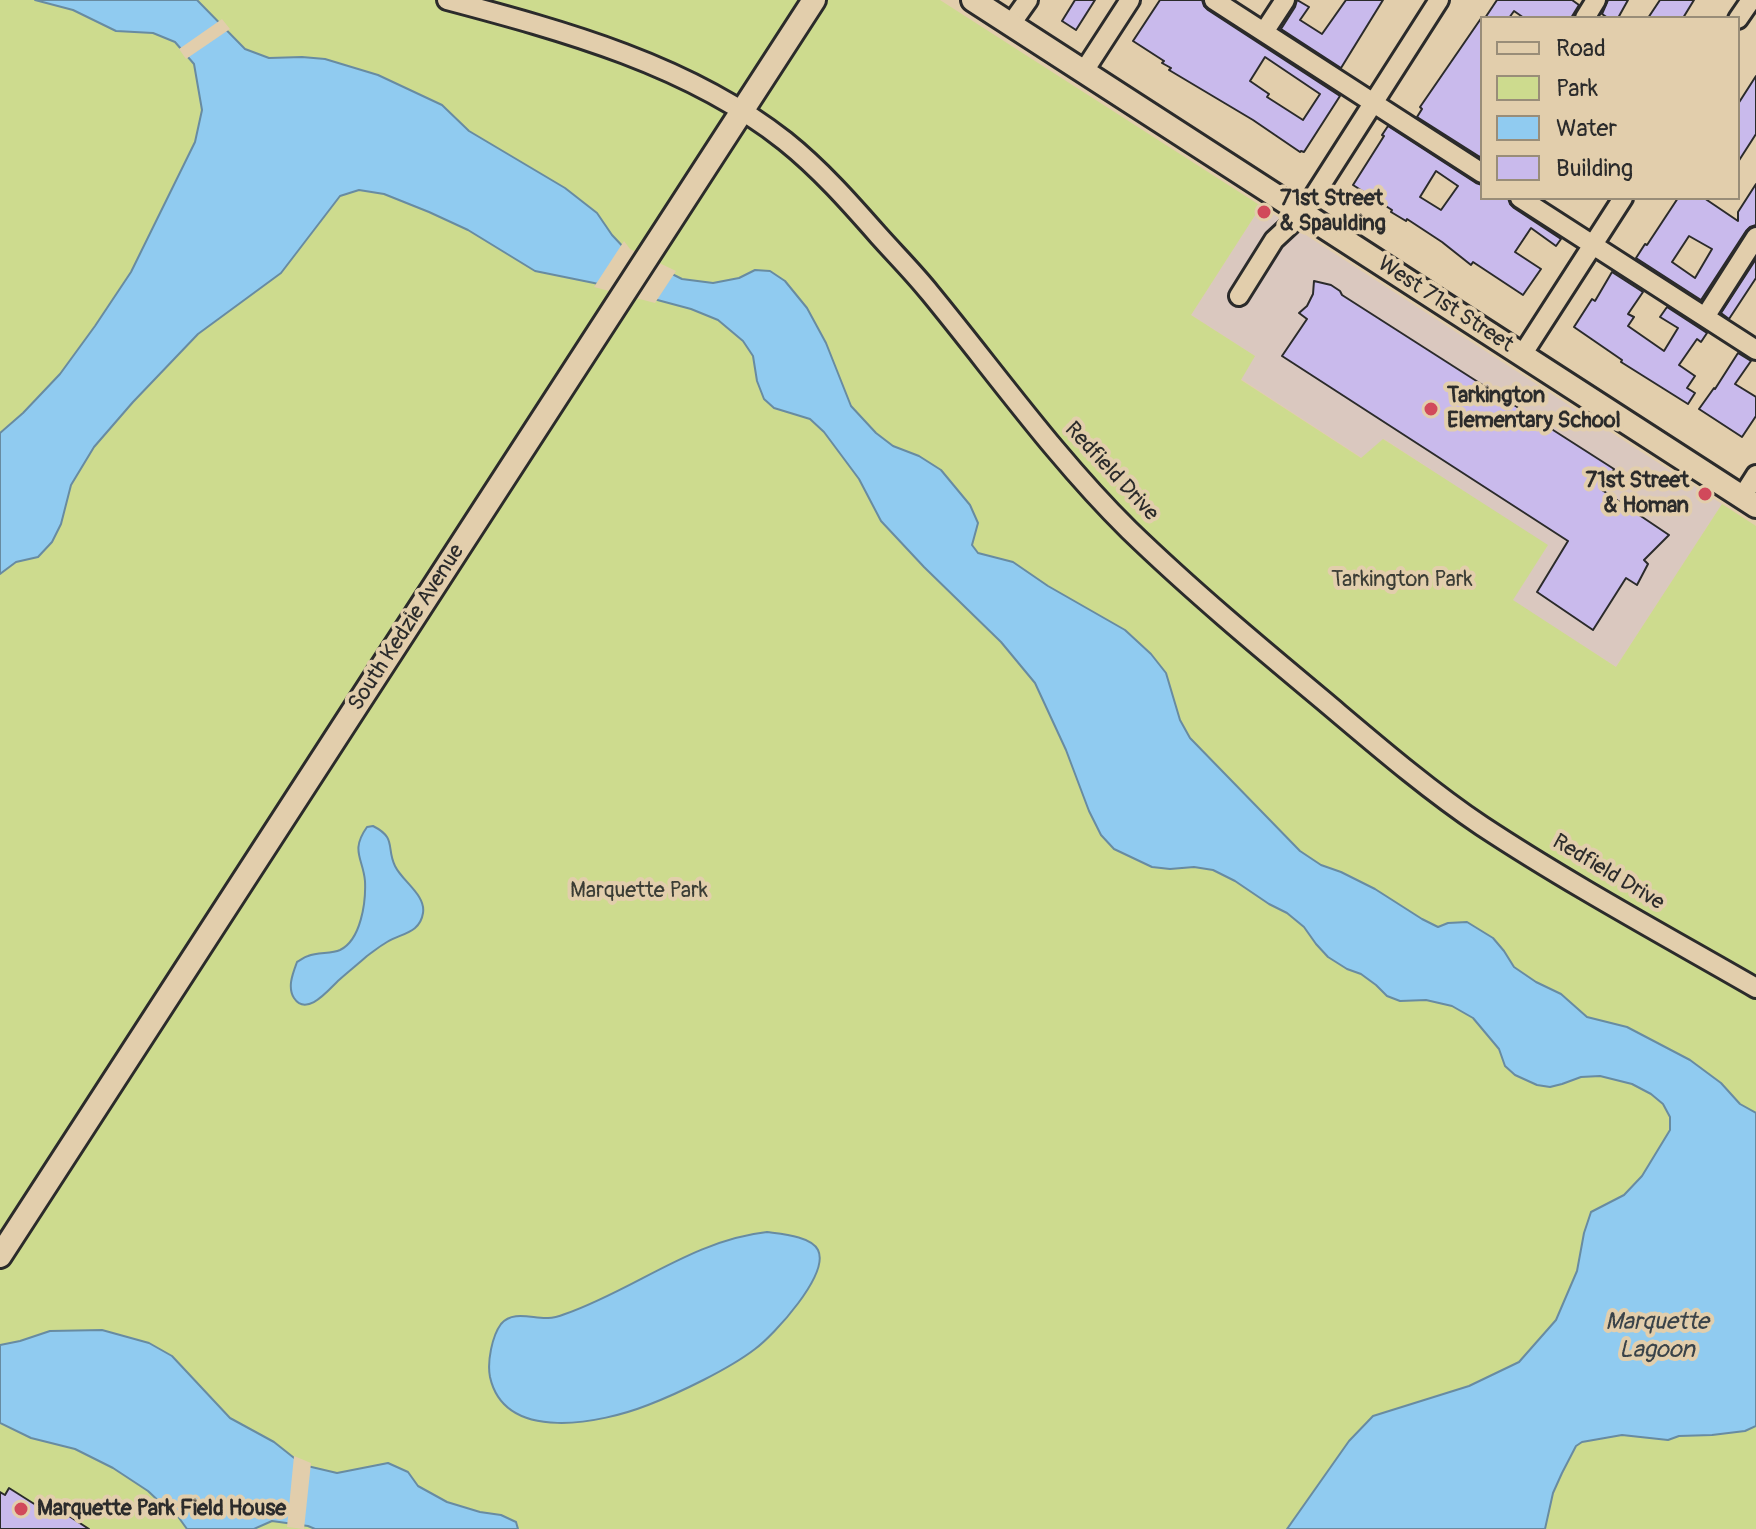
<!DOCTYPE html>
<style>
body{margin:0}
#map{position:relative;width:1756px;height:1529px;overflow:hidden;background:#e2ceac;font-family:Pangolin,sans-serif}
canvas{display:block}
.legend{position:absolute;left:1480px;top:16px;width:260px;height:184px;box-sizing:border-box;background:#e2ceac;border:2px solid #998d78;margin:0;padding:10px 14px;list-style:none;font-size:24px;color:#2b2b2b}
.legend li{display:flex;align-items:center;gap:16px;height:40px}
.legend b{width:40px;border:2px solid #998d78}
</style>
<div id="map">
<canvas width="1756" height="1529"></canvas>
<ul class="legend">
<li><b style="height:10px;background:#e2ceac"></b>Road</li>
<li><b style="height:22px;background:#cddb8e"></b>Park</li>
<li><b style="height:22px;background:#90cbf0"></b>Water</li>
<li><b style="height:22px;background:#c9baec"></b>Building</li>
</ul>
</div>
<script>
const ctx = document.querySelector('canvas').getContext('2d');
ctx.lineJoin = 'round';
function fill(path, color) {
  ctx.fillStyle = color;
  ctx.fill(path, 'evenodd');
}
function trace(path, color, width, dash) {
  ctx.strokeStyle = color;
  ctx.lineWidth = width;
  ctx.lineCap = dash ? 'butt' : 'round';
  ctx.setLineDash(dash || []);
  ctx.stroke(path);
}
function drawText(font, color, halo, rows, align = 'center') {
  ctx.font = font + ' Pangolin,sans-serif';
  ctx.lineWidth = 8;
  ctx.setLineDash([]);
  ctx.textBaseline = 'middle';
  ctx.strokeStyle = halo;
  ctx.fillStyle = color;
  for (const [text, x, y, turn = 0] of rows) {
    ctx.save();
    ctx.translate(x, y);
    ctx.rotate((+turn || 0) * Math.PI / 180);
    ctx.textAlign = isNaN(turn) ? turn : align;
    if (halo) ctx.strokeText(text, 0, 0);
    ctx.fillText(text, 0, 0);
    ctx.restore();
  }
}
fill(new Path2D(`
 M1261 206 1722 504 1616 667 1512 600 1547 546 1384 439 1362 458 1241 379 1255 356 1191 315Z`), '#dac8bf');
fill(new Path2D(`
 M0 0H940L1261 206 1191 315 1255 356 1241 380 1361 458 1383 439 1548 545 1513 600 1616 667 1722 504 1756 526V1529H0Z`), '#cddb8e');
const water = new Path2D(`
 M35 0H197L245 49 269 58 302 57 325 59 378 75 442 105 469 131 565 188 597 213 612 235 628 252 682 279 713 283 739 278 755 270 770 271 785 281 807 308 826 343 851 406 876 433 893 446 919 456 941 470 970 505 978 523 972 545 978 553 1013 562 1048 586 1125 630 1151 654 1166 673 1180 720 1190 738 1300 851 1321 865 1341 872 1375 889 1422 919 1438 927 1448 923 1467 922 1493 938 1504 951 1514 967 1536 982 1561 994 1587 1017 1627 1027 1690 1060 1721 1083 1740 1104 1756 1113V1426L1745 1431 1712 1435 1679 1436 1668 1440 1622 1435 1582 1442 1576 1446 1562 1473 1553 1493 1545 1529H1287L1349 1441 1373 1416 1469 1386 1519 1362 1556 1320 1577 1271 1584 1233 1591 1212 1624 1195 1642 1176 1670 1130V1117L1663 1104 1651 1094 1632 1084 1600 1076 1581 1077 1562 1084 1550 1087 1537 1085 1515 1075 1505 1066 1499 1049 1473 1018 1452 1006 1426 1000 1400 1001 1387 996 1376 985 1361 974 1347 969 1328 957 1316 944 1304 927 1287 913 1269 904 1235 881 1213 870 1194 867 1170 869 1152 867 1114 849 1101 835 1089 811 1066 750 1035 683 1001 642 924 567 881 521 859 479 824 432 810 419 774 408 764 399 757 381 753 356 743 341 718 320 691 309 594 283 535 271 468 230 429 212 384 194 359 190 340 196 281 273 198 334 133 402 94 447 71 485 61 524 52 542 38 557 16 562 0 574V433L23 413 60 374 95 326 131 272 195 142 202 110 194 64 175 42 153 33 116 31 73 10Z
 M373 826C397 838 386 848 395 866 402 881 426 895 423 913 420 933 402 933 387 942 380 946 374 951 367 956 358 964 348 972 339 980 330 988 307 1018 294 998 287 987 293 973 297 962 301 960 304 957 308 956 318 952 331 954 340 950 361 940 366 902 365 881 363 858 350 851 367 827Z
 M767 1232C781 1234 811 1236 818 1250 830 1274 774 1335 755 1349 729 1369 679 1393 648 1405 602 1423 505 1444 490 1377 487 1362 492 1336 501 1324 513 1310 533 1319 548 1318 553 1318 560 1316 565 1314 634 1290 693 1240 767 1232Z
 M102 1330 149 1343 172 1356 230 1418 274 1442 303 1465 337 1473 388 1463 408 1472 418 1486 447 1502 480 1512 501 1515 516 1522 518 1529H315L308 1526 272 1521 254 1529H187L174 1511 165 1507 148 1491 113 1468 75 1449 31 1438 0 1423V1345L20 1341 50 1331Z`);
fill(water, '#90cbf0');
trace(water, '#688ba1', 2);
fill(new Path2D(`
 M222 19 230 29 186 59 179 49Z
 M624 241 630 249 676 271 655 303 594 287Z
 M294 1456 311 1463 304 1529 287 1527Z`), '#e2ceac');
const building = new Path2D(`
 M1075 0H1095L1076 30 1062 21Z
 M1160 0H1202L1204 6 1208 10 1340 96 1304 152 1301 151 1300 152 1253 120 1169 70 1171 68 1162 63 1164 61 1133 41ZM1265 57 1320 94 1303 120 1267 97 1269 94 1250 81Z
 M1297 0 1309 7 1300 20 1322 34 1346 0H1383L1341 68 1281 29 1295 7Z
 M1497 0H1572L1579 5 1571 18H1524L1514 11 1509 18H1485Z
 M1608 0H1628L1618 18H1608L1602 14Z
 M1660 0H1694L1683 18H1648Z
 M1482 17V154L1480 157 1417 117 1422 109 1420 107Z
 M1756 76V134L1738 162V104Z
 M1388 126 1476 183 1482 185V198H1508L1510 204 1514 208 1561 239 1556 246 1531 228 1515 252 1541 269 1523 295 1473 262 1471 265 1442 242 1407 219 1406 221 1391 212 1392 210 1353 185 1384 136 1382 135ZM1436 171 1458 186 1441 210 1420 197Z
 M1756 184V225L1750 227 1746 231 1701 300 1636 258 1645 244 1647 245 1678 198H1704L1738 221V212ZM1689 236 1712 249 1695 278 1672 262Z
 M1756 259V278L1729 319 1721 313Z
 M1612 272 1643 292 1628 314 1634 317 1628 326 1664 351 1678 328 1660 317 1667 307 1707 333 1701 342 1697 339 1679 365 1695 376 1687 388 1695 393 1688 404 1621 362 1622 360 1574 327 1592 299 1595 301Z
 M1314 281 1331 285 1340 291 1342 295 1614 469 1602 490 1669 535 1644 560 1648 564 1637 585 1626 578 1593 630 1537 592 1568 541 1282 356 1307 319 1299 313 1307 306 1313 294Z
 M1738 353 1751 361 1735 384 1756 397V416L1742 437 1699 409 1714 388 1715 389Z
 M9 1488 47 1512 52 1505 89 1529H0V1492L5 1495Z`);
fill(building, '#c9baec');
trace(building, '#2b2b2b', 2);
const minor = new Path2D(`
 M447 0C564 31 689 65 785 141 820 169 850 203 879 236 896 255 914 273 930 293 995 372 1055 457 1129 530 1191 590 1258 646 1324 701 1375 744 1427 789 1482 826 1570 884 1664 935 1756 988
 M1214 0 1482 173
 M1585 18 1596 0
 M1738 19 1751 0
 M1011 24 1028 0
 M1264 32 1285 0
 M1084 71 1130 0
 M1520 198 1756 350
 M1239 296 1274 240 1303 213 1439 0
 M1705 317 1756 237
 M1522 355 1623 198
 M1742 497 1756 475`);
const major = new Path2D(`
 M973 0 1756 506
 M0 1256 814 0`);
trace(minor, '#2b2b2b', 24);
trace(major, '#2b2b2b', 28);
trace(minor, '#e2ceac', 18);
trace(major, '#e2ceac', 22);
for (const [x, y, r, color] of [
 [1264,212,8,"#d1495b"],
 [1431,409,8,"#d1495b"],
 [1705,494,8,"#d1495b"],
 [21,1509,8,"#d1495b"]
]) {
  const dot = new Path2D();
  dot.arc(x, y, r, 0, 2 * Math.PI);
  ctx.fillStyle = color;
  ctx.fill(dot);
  trace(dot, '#e2ceac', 3);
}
drawText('bold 22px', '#2b2b2b', '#e2ceac', [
 ["71st Street",1280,199],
 ["& Spaulding",1280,224],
 ["Tarkington",1447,396],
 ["Elementary School",1447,421],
 ["71st Street",1689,481,"right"],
 ["& Homan",1689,506,"right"],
 ["Marquette Park Field House",37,1509]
], 'left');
drawText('22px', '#2b2b2b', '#e2ceac', [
 ["West 71st Street",1445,305,33],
 ["Redfield Drive",1111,472,47],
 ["South Kedzie Avenue",407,628,-57],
 ["Redfield Drive",1608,873,31]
]);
drawText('22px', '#3b3d35', '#e2ceac', [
 ["Tarkington Park",1402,580],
 ["Marquette Park",639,891]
]);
drawText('italic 24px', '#3a4349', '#e2ceac', [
 ["Marquette",1657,1323],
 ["Lagoon",1657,1351]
]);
</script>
